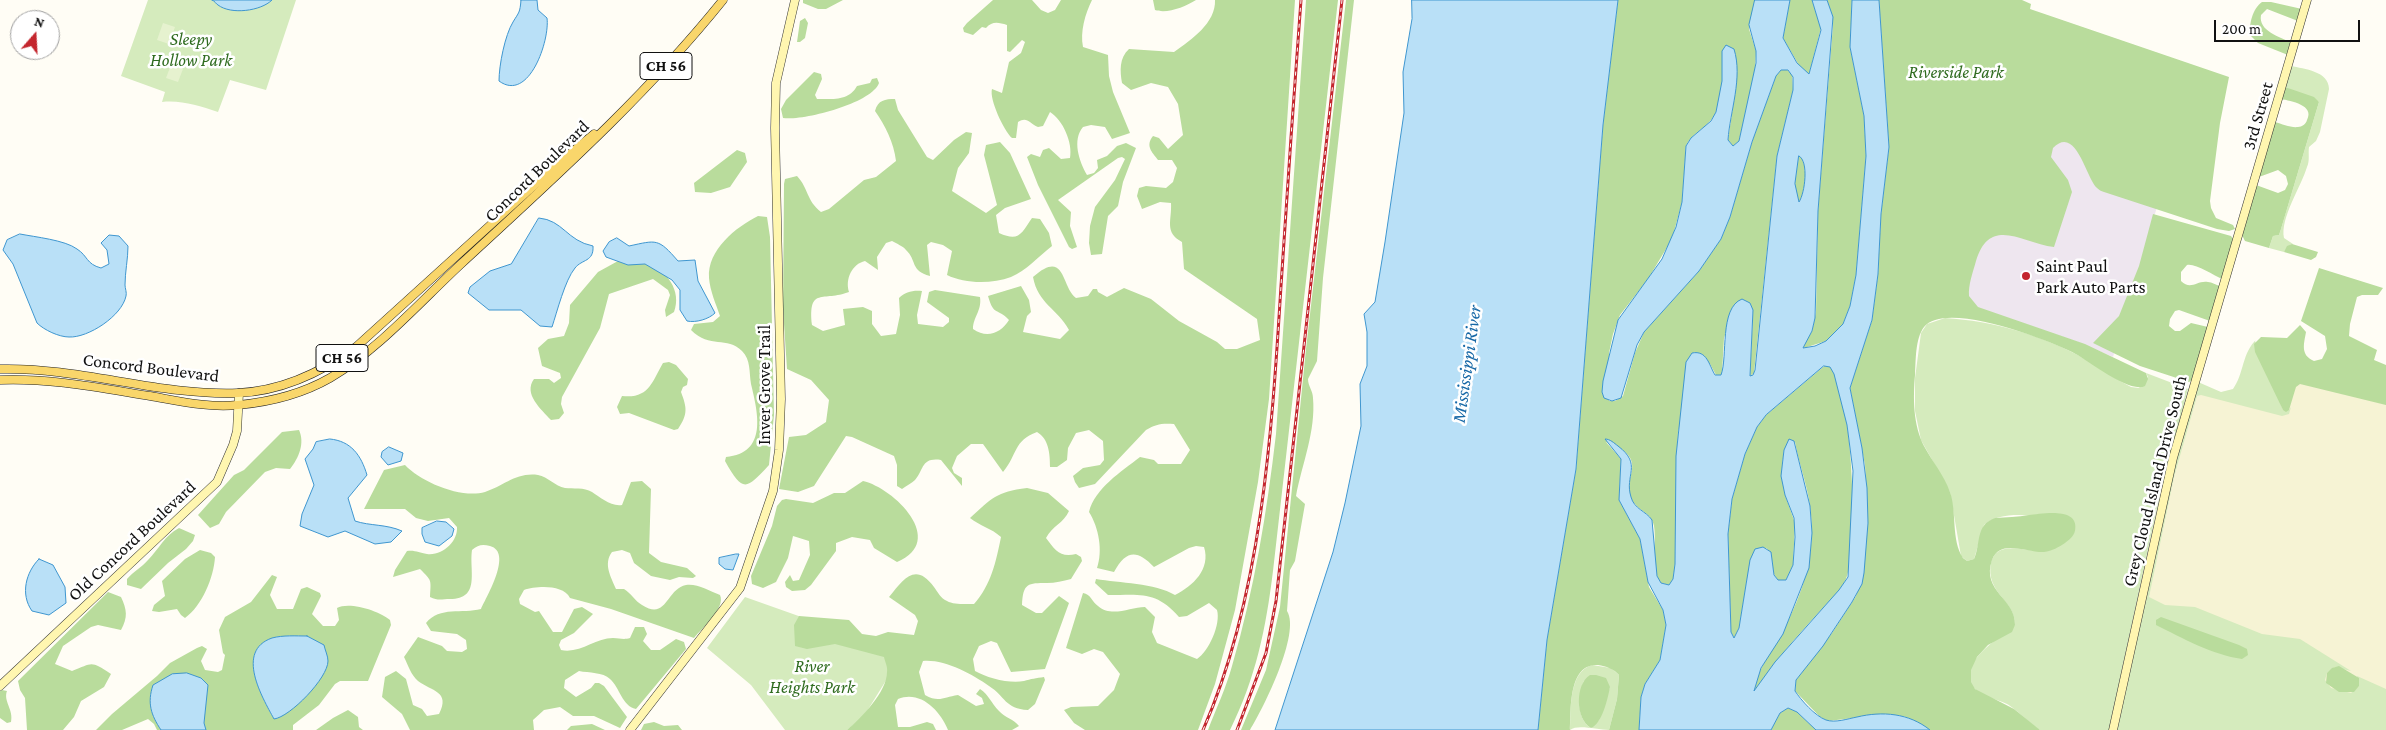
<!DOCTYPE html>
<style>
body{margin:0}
#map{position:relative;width:2386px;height:730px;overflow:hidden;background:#fffdf5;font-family:"Crimson Pro",serif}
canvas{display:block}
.north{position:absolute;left:10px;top:10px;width:50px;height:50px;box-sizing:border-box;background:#fff;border:1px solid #a0a0a0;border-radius:50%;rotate:19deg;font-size:14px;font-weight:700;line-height:20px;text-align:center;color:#111}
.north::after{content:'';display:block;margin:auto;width:18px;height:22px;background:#c4262e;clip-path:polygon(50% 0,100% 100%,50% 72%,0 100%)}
.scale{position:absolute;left:2214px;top:20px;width:146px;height:22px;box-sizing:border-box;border:2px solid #111;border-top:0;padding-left:6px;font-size:15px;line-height:18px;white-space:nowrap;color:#111;-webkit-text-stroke:4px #fff;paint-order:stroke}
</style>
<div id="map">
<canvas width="2386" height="730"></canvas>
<div class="north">N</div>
<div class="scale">200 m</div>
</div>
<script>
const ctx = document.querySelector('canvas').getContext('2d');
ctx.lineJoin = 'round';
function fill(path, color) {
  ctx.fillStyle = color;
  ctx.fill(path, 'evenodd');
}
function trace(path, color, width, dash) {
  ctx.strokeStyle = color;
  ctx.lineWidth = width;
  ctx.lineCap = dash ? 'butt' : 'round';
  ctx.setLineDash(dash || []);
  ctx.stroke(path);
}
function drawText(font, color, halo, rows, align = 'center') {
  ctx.font = font + ' "Crimson Pro",serif';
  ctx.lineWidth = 5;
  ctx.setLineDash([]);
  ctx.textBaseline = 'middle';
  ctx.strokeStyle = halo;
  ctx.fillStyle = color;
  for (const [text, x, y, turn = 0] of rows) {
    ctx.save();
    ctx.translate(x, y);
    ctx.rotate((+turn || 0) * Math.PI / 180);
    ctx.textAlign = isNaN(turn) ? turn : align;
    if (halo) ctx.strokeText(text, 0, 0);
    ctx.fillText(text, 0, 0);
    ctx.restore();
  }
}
fill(new Path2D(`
 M2046 15 2198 67 2113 357 2078 342 1961 302Z`), '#eee6ef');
fill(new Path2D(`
 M2286 362 2386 396V730H2117L2155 549 2197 386 2270 410Z`), '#f6f3d4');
fill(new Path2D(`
 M148 0H296L266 90 230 80 218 112C199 106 182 100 162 102L165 92 121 76Z
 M2291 66C2304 69 2329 71 2329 89L2320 132 2316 141 2309 147C2308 154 2310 160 2307 167 2301 187 2280 218 2284 238L2293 244 2290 245 2284 252 2269 248 2273 236 2279 235 2281 229 2319 102 2285 87Z
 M1945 318C1994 321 2042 335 2085 359 2101 368 2115 379 2131 387L2139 388 2148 377 2146 373 2188 389 2161 489 2109 730C2098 730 2047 730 2040 730 2035 728 2016 709 2007 704 1997 699 1983 697 1975 689 1951 668 2001 636 2015 625 2016 601 1985 593 1991 563 1997 538 2028 553 2045 551 2054 550 2062 544 2069 539 2075 534 2076 530 2073 522 2050 518 2003 507 1984 525L1974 559 1967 561 1961 556 1950 492 1921 440 1915 411V378L1921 333 1927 324Z
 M2257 339 2255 341 2283 410H2289L2291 407 2289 414 2282 416 2201 395 2197 396 2174 477 2149 597 2165 605 2195 607 2262 634 2300 639 2351 671 2335 667 2327 673 2325 680 2331 688 2351 693 2359 686 2357 676 2386 689V730H2117L2170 482 2198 382 2221 392 2233 389C2244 374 2242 352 2257 339Z
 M745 597 903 653 864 716 847 730H785L751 685 707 648Z
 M1592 665 1611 668 1619 675 1617 699 1609 730C1597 730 1578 724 1570 730 1571 711 1568 672 1592 665ZM1584 681 1610 687 1599 720 1591 728C1576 719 1578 694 1584 681Z`), '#d5ebbd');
fill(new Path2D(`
 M803 0H843L826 9H818L803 3Z
 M993 0H1032L1041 10 1048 13 1055 10 1061 0H1092C1085 14 1080 32 1083 47L1108 55 1109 76 1113 92 1130 133 1112 139 1105 127 1091 125 1083 127C1072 140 1079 161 1087 175L1094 173 1098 168 1097 160 1107 156 1117 146 1126 143 1136 148 1123 182 1118 206 1108 216 1102 254 1091 255 1089 243 1090 226 1095 207 1115 180 1125 159 1122 157 1118 158 1058 200 1071 212 1070 226 1077 247 1072 249 1069 247 1038 185 1027 157 1031 154 1040 157 1043 150 1049 148 1061 159 1070 158C1073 143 1063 120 1050 112L1043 126 1038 127C1029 123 1027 116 1018 122L1016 138H1012C1004 131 989 99 992 89L1002 93 1009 62 1021 53 1025 42 1022 40 1010 52 1007 51V25C998 22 992 21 986 28L982 27 973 35 964 32 963 28 967 23Z
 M1153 0H1196C1185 7 1167 14 1155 10Z
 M1215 0H1295L1269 399 1258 482 1235 610 1215 684 1198 730H1085L1074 723 1064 710 1071 707 1098 706 1114 690 1120 674 1103 652 1094 649 1082 654 1066 648 1083 593C1091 594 1092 602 1098 606 1112 618 1130 607 1145 607L1155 617 1152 632 1157 643 1197 659C1209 651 1221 624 1217 610L1209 603 1187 616 1179 617C1156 590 1139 595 1108 595L1095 583 1096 579C1119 583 1155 583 1175 595 1193 586 1211 569 1204 547L1196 546 1189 548 1154 567C1137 549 1126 550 1114 572L1097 568C1103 551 1099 528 1089 512 1095 488 1121 472 1140 457L1154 460 1158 464H1181L1190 450 1174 424C1162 423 1156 424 1146 430L1095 484 1079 488 1075 482 1073 476 1083 468 1100 465 1104 460 1103 441 1089 430 1076 433 1068 448 1067 460 1057 467H1050C1050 454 1049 439 1037 432 1013 441 1018 454 1003 472L983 444H971L957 456 952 468 954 473 962 478V486L941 460C921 457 924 470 915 480 912 483 906 486 902 489L897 486V465L894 456 852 437 846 436 814 486 798 492 779 489 789 437 806 435 826 422 829 400 811 380 787 369 783 309 784 184 785 179 797 176C809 189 806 200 821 212L829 209 864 180 876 177 896 161C894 143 885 125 875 111 878 100 885 99 895 99L898 110 927 157 933 160 954 140 966 132 972 133 969 153 958 168 952 191 986 213 997 205 984 155 986 145 1000 142 1010 153 1031 199 1005 208 996 215 999 233C1019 242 1021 234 1032 218L1040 219 1049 233 1052 246C1039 256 1026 271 1011 277 992 284 965 284 947 275L952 251 943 245 931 242 927 245 930 276C910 271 917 260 906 250 903 246 897 244 892 241L886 243 877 257 878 270 865 261C852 264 845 279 849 292 823 302 808 286 812 325L823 331 845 325 843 309 863 307 872 311V324L881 336 896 334 900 315 899 298C905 292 913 290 922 291L917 315 918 324 943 327 949 322V318L927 302 929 292 935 290 980 297C982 311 973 317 973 329 987 339 1001 333 1009 320 997 307 994 317 988 296L1021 286 1029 300 1031 312 1027 316 1023 332 1060 339 1069 330C1057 308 1038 304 1033 277 1066 248 1061 287 1076 298L1088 296 1093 289H1097L1098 292 1107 297 1124 288 1151 299 1179 321 1217 342 1225 349H1237L1260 340 1257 319 1184 269 1182 242C1164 232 1172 221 1171 203L1160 202 1142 209 1137 196 1139 188 1146 186 1166 188 1173 182 1177 168 1172 160H1158C1152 152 1145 146 1153 136L1159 138 1168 149 1183 135 1178 104 1168 87 1151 83 1131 90 1122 83C1120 71 1119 58 1129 49L1174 52C1191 40 1216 23 1215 0Z
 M1306 0H1338L1273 571C1266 628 1256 678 1230 730H1208C1216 709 1226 688 1232 666 1254 591 1267 512 1276 434Z
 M1346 0H1354L1323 278 1317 361 1308 379C1308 386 1313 391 1313 398 1316 431 1302 464 1296 496L1305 504 1295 561 1290 570 1287 611C1301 633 1263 709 1250 730H1241L1266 670 1280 607 1306 349Z
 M1618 0H1755L1749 29 1756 51 1755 70 1739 141 1733 146 1728 140 1736 86 1722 51C1723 69 1724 106 1711 120 1703 130 1691 134 1686 146L1682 202 1672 239 1648 279 1620 315 1613 334 1609 353V401H1615L1623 396 1635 353 1644 332 1699 271 1721 239 1730 217 1752 142 1776 76 1781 70 1786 69 1792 74 1793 90 1777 156 1754 373 1750 376 1753 314 1750 303 1735 305 1724 338 1722 373 1720 376 1716 375 1710 364 1678 431 1675 564 1673 579 1669 585 1661 583C1650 567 1657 544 1654 526 1652 513 1638 511 1632 500 1620 476 1653 460 1606 442L1621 459 1619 500 1640 539 1649 587 1663 610 1666 625 1660 660 1645 684 1641 697 1639 730H1609L1617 699 1619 675C1614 669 1606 666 1598 665 1568 663 1571 710 1570 730H1538L1547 640 1576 469 1603 125Z
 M1790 0H1812L1821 28 1809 74 1800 67 1783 38Z
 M1827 0H1852L1850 47 1864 116 1866 156 1856 275 1850 306 1843 324 1826 341 1804 348 1802 347 1812 331 1816 312 1818 211 1833 25Z
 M1879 0H2022L2031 4 2030 9 2229 77 2220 123 2210 201 2211 208 2216 218 2233 225 2235 229 2229 231 2217 229 2104 192C2101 191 2099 190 2097 188 2086 178 2076 124 2053 148L2051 157 2068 180 2072 192 2054 247C2022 243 1990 215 1976 261 1973 272 1968 285 1969 296L1978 307 2085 344 2146 373 2148 379 2145 386C2129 394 2087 359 2072 352 2046 339 1945 300 1924 327 1915 339 1916 360 1915 375 1913 398 1913 425 1924 446 1932 461 1944 475 1950 492 1957 512 1951 540 1963 558L1967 561 1974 559C1981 544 1975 525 1995 518 2006 517 2018 517 2029 515 2041 514 2080 506 2075 531 2074 536 2069 540 2065 543 2059 547 2052 551 2044 552 2028 553 2000 538 1992 560 1981 592 2016 598 2015 625L2012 632 1988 645 1977 657 1971 670V682L1975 689 2014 709 2040 730H1930L1906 717 1887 714 1828 721 1820 717 1795 691 1796 680 1832 633 1856 596 1868 523 1865 465 1850 388 1872 320 1878 274 1881 214 1889 147Z
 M2262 2H2271L2302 9 2298 21 2267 9 2261 15C2258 31 2280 37 2292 43L2288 55 2258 43 2251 36C2248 25 2253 8 2262 2Z
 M805 18 808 23 805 38 800 42H797L800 21Z
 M814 72 821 74 822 79 815 95 817 99C833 99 849 101 857 86L870 83 872 79 877 78 879 83C872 103 804 121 783 118L781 109 786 100Z
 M2285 87 2314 97 2319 102 2281 229 2279 235 2273 236 2269 248 2245 241 2242 235 2256 185 2278 193 2285 190 2288 184 2286 176 2278 170 2259 177 2275 122C2282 124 2291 128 2298 127 2302 127 2306 124 2307 120 2315 105 2291 101 2281 99Z
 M737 150 745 153 747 162 730 187 711 193 695 192 694 183Z
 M1800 155C1808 166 1806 192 1799 202 1793 191 1793 166 1800 155Z
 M2153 214 2231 236 2234 240 2222 279C2213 275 2195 263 2187 265L2181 272V281C2191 291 2197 280 2208 282 2212 282 2216 285 2220 286L2210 321 2179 310 2175 311 2170 319 2169 326 2175 331H2180L2191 323 2208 327 2192 380 2189 382 2140 366 2093 343 2119 316 2139 266Z
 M758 216 767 217 770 237 774 415 769 465C746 490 743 493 725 461L726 457C768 453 758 413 751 384 749 372 751 360 742 351 727 336 710 349 691 330L694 324 713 322 720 316C716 304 710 291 709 278 707 250 736 227 758 216Z
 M2292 244 2318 252 2316 257 2311 260 2284 252 2287 246Z
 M618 261C628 265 636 262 645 264 667 269 682 291 674 312L666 317 665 310 670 295 668 290 653 279 609 294 600 328 562 397 561 404 564 413 559 419 551 420C541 409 523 394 534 379H549L554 383 561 378 560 373 542 366 538 348 548 339 564 336 569 323 570 305 598 272Z
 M2319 268 2383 288 2378 295H2362L2357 297 2350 324 2349 336 2377 350 2374 360 2386 365V405L2300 384 2296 387 2289 410 2286 412 2283 410 2255 352 2254 344 2261 337 2287 338 2300 325 2306 332C2304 344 2300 355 2314 361L2322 359 2327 349 2325 336 2301 321Z
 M669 362 676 365 688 379 687 385 683 387 681 392C687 408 688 414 678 429L674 430 629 413 620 414 617 407 622 396C649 399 652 382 663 363Z
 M1824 366H1829C1853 385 1859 551 1846 579 1841 591 1830 600 1822 609 1809 623 1796 637 1784 652 1773 664 1765 679 1754 691 1758 666 1776 646 1787 623 1806 585 1816 548 1810 506 1807 484 1799 464 1795 442L1784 450 1782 467 1785 495 1795 523 1793 565 1786 580H1778C1769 571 1776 556 1766 548L1747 580 1739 628 1734 638 1731 632 1728 534 1732 499 1745 454 1757 427 1766 415Z
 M299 430C305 443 299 458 290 469L276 468 265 472 226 512 219 524 210 528 198 515 234 475 244 470 282 432Z
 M405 465C421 482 461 499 485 492 504 486 516 472 538 475 548 477 555 486 565 488 573 489 584 487 592 492 600 497 611 507 622 505L631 482 642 481 651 489 649 553 661 562 687 568 696 576 693 578 679 577 670 580 651 576 634 563 630 553 622 550 612 552C603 564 611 577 616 589H624C631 593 635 601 642 605 667 621 666 589 686 585 696 583 710 591 720 595 726 608 702 628 694 638L611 609 570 598C563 584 536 586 524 590L519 599 520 604 535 612 539 611 553 632H562L574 609 582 607 593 614 574 633 561 640 559 645 561 650C580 654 595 638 613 638 620 638 623 640 630 638L635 627H644L647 634 643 641 651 650H660L676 639 684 642 686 649 636 709C622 706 620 688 610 679 603 672 589 673 579 671L565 680 564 688 576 697 591 688 595 683H599L604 686 627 717 620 728 594 716H573L560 707 544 710 533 720 534 730H410L402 714 382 697 385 677 396 671 406 679 413 705 422 709 427 716 439 714C451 691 431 691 418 681 411 675 408 665 404 657L418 637 442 646 447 651 462 652 467 649 466 640 457 634 431 631 426 623C440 606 462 614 481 609 487 596 513 552 490 546 482 544 478 545 472 550 469 571 481 599 450 599 442 599 438 601 430 597 431 579 432 581 420 569L393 577 395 570 407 551C416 550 419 553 427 554 443 556 458 541 457 527L449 518 428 521 416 518 405 509H364L384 470Z
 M863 481C894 488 948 541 897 562L874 548 870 540 852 537 836 543V551L811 585 805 590 792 591 786 587 785 582 790 575 793 581 799 580 810 555 809 541 793 536 788 558 776 582 763 588 752 584 751 576 772 526 777 506 782 500 786 499 813 503 834 493H845Z
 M1027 488 1048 493 1069 511C1064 523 1052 526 1046 538 1055 550 1060 558 1076 554L1081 557 1082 561 1071 579C1063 581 1055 583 1047 583 1028 583 1023 583 1022 605L1036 613H1042L1059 596 1069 603 1045 669 1011 672 997 643 991 641 979 646 973 659 975 671C987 678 1010 684 1024 681 1031 679 1036 678 1044 677L1045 680 1035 704 1028 710C1005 709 1005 696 989 686 972 674 944 659 923 661L919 672 925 695C939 703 944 697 958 695L976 706 984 704 982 698 976 694 980 689C989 695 991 703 999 711 1005 718 1014 719 1019 726L1012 730H948C940 710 920 690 898 699L895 705 898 727H910L927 722 933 724 936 730H847C861 718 887 692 887 672 888 667 885 662 884 657L835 644 807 649 795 646 794 625 799 616 849 620 862 634 876 636 888 632 914 635 918 621 915 615 889 597C903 580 915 561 934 587 938 592 940 598 947 601 954 605 966 604 974 604 991 585 996 562 1001 537 991 528 980 526 970 518 992 498 996 492 1027 488Z
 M179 528 195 535 193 541 186 549 168 563 141 589 127 585V579C133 572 142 567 148 560 159 549 165 535 179 528Z
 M200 550 211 553 215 557C214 577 202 606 185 618L181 615 177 609 159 612 152 611 154 605 165 596 162 581 185 559Z
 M272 575 277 577 270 595 277 609H293L301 589 307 587 320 593 321 596 312 614 323 626H335L339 620 337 608C349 601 380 611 390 620L391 625 368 681H340L335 684 319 705 293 725V730H157L154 724 148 719 122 730H96L112 714 157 676 170 663 197 648 202 646 207 649 201 661 205 670 218 672 222 670 225 655 223 653 219 630 225 617 251 602Z
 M108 592 121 597C127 610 128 617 121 630L98 625 91 627 63 646 55 664 72 671C93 663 90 660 111 674L104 687 81 701 74 717 63 730H27L25 698 20 690 18 681Z
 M2161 617 2239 645 2247 649 2248 655 2242 659C2213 655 2182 638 2156 625V620Z
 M2339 666 2359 678V686L2354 692H2339L2326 683 2327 673 2332 668Z
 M1590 675H1596L1606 678 1610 687C1608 698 1602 724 1591 728 1575 719 1575 684 1590 675Z
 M2 690 7 691C3 701 14 710 11 722L7 723 0 718V691Z
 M1788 708 1797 712 1816 730H1771L1780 713Z
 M348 710 358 717 359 727 363 730H316L333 718Z
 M654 722 664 726 678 725 682 730H641L644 724Z
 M592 724 605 730H567L571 726Z`), '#b9dc9c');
fill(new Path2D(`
 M163 23 175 27 169 44 157 40Z
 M171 65 183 69 178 82 166 78Z`), '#e6f2cf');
const water = new Path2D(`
 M212 0H272C261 11 231 15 218 5 216 4 215 1 212 0Z
 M521 0H537L538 10 547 18C550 40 529 103 499 81 499 65 505 35 513 22 519 12 520 13 521 0Z
 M1412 0H1618L1603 125 1576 469 1547 640 1538 730H1275L1333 552 1345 503 1361 426 1360 384 1367 366V332L1364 314 1375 302 1385 242 1404 113 1403 72 1412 19Z
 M1755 0H1790L1783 38 1797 63 1809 74 1821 30 1812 0H1827L1833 17 1818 211 1815 318 1812 331 1803 348 1815 346 1826 341 1843 324 1850 306 1856 275 1866 156 1864 116 1850 47 1852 0H1879L1889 147 1881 214 1878 274 1872 320 1850 388 1862 448 1867 488 1868 523 1864 573 1862 584 1852 602 1823 646 1796 680 1795 691C1801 700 1815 716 1826 720 1835 723 1847 719 1857 717 1882 711 1909 713 1930 730H1816L1797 712 1788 708 1780 713 1771 730H1639L1641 697 1645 684 1660 660 1666 625 1663 610 1648 582 1640 539 1619 500 1621 459 1605 439C1610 439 1614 443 1618 446 1643 465 1624 475 1631 497 1634 509 1646 511 1652 520L1657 576 1661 583 1669 585 1673 579 1675 564 1676 456 1686 362 1692 353C1707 350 1709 365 1715 375H1721C1728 357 1719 308 1742 299L1750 303 1753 310 1750 376 1753 375 1755 370 1777 156 1793 90V77L1788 70H1781L1776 76 1752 142 1730 217 1721 239 1699 271 1644 332 1637 345 1621 398 1612 401 1604 398 1602 392 1603 381 1618 320 1662 259 1676 227 1682 202 1686 146 1691 138 1711 121 1716 112 1722 81V51L1726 45 1734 49C1743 78 1730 111 1728 140L1733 146 1739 141 1756 63V51L1749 25ZM1799 156C1809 161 1805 193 1799 202L1795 184ZM1824 366 1830 367 1834 374 1847 425 1853 471 1848 577 1839 590 1775 662 1754 691 1761 668 1783 634 1809 568 1812 533 1810 506 1794 441 1789 439 1784 450 1781 476 1785 495 1794 518 1795 537 1793 565 1786 580H1778L1774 575 1771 552 1763 547 1755 549 1750 560 1739 628 1734 638 1731 632 1728 534 1732 499 1745 454 1757 427 1766 415Z
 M539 218C563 220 567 241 593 246 594 262 582 259 575 268 565 280 557 312 552 327L540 326 521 310H489L468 293 470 287 490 271 511 264Z
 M20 234C35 237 65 240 77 249 88 256 86 264 101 268L109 264 107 250 101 243 109 235 119 236 128 246C128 259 125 272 125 285 125 288 127 293 126 296 122 316 88 338 69 337 59 337 44 330 37 323L13 264 3 250 7 240Z
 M617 238 629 246C657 240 658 238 678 261L695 260 698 281 715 313C709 319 696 323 687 321L680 310V290L672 280 645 264 628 265 606 257 603 251 609 242Z
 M330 439C351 441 361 455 367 475L348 498 355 521C370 526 386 524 402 531L391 542 375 544 345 531 328 537 300 526 302 514 314 485 305 459 313 449 316 442Z
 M389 447 403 453 401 461 388 465 381 457 382 452Z
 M437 521 446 522 454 529 452 536 439 546 425 542 422 534V528Z
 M736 554H739L733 570 725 569 719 564V558Z
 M39 559 53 565 65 587 66 603 49 615 32 611C20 594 26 572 39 559Z
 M307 636 324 645C325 650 328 656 328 661 328 678 290 717 274 719 262 697 235 651 272 638 283 635 296 636 307 636Z
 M187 673 201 678 208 685 204 723 206 730H161C151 715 147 703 153 685L172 674Z`);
fill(water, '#b9e0f7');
trace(water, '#3f96cf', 1);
const secondary = new Path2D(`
 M0 686 217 482 233 445 237 431 239 393
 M630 730 740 588 773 491 779 450 781 399 775 128 776 83 795 0
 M2113 730 2173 458 2307 0`);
const primary = new Path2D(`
 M0 369C81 367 158 396 238 393 281 391 322 372 356 347L561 161 594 134
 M0 380C51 378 100 388 150 396 179 401 208 408 238 405 270 402 302 394 330 378 377 351 421 301 461 264 552 180 645 97 723 0`);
trace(secondary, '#333', 9);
trace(primary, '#222', 9);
trace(secondary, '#fff6b0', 8);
trace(primary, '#f9d66b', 8);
const rail = new Path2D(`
 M1203 730C1262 596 1272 430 1281 286 1287 191 1294 95 1301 0
 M1237 730 1266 653 1276 601 1342 0`);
trace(rail, '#c4262e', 3);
trace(rail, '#fff', 1, [4]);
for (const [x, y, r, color] of [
 [2026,276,5,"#c4262e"]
]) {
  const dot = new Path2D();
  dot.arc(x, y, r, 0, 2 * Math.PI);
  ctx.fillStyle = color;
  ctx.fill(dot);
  trace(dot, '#fff', 2);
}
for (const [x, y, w] of [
 [666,66,52],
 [342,358,52]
]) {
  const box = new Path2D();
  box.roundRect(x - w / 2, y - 13.5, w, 27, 4);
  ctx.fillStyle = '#fff';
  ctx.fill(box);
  trace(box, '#111', 1);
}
drawText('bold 16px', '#111', null, [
 ["CH 56",666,66],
 ["CH 56",342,358]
]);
drawText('italic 18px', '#2f6b1f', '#fff', [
 ["Sleepy",191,39],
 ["Hollow Park",191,60],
 ["Riverside Park",1956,72],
 ["River",812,666],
 ["Heights Park",812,687]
]);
drawText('18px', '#111', '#fff', [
 ["3rd Street",2258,116,-74],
 ["Concord Boulevard",537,171,-44],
 ["Concord Boulevard",151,368,7],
 ["Inver Grove Trail",764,385,-90],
 ["Grey Cloud Island Drive South",2155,481,-76],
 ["Old Concord Boulevard",132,541,-43]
]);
drawText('18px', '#111', '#fff', [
 ["Saint Paul",2036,266],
 ["Park Auto Parts",2036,287]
], 'left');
drawText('italic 19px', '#1768a6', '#fff', [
 ["Mississippi River",1467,364,-82]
]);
</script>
